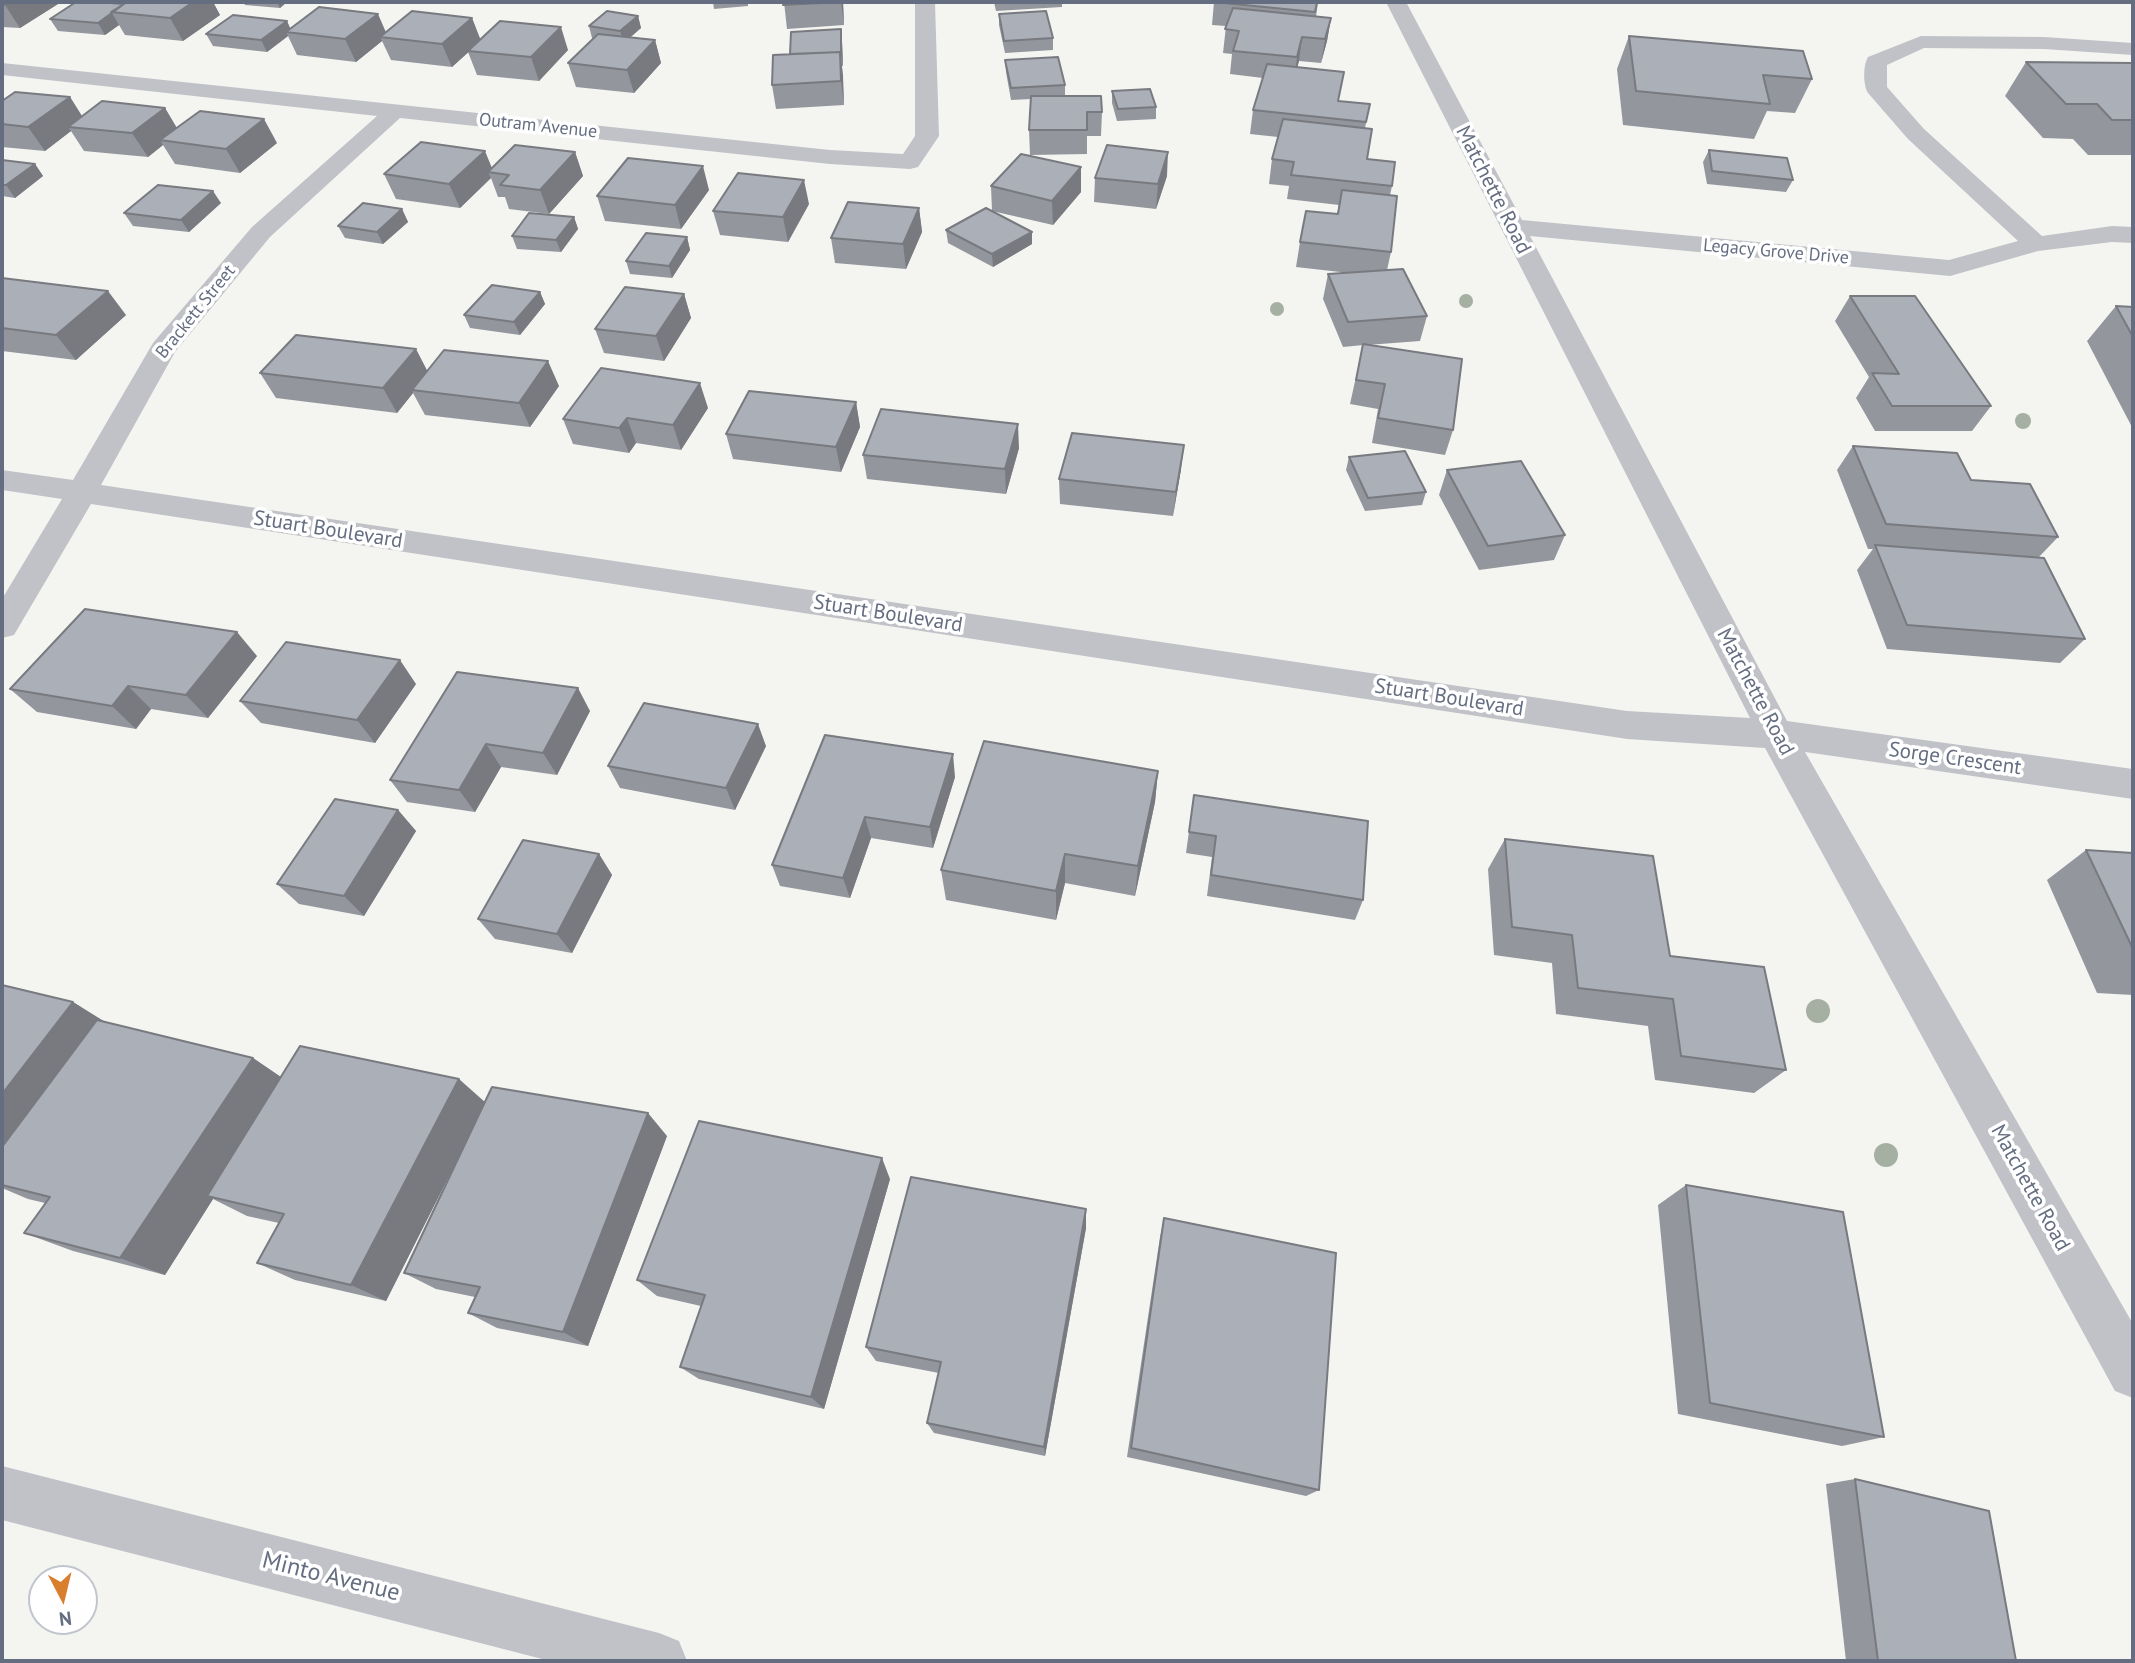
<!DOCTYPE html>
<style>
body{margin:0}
#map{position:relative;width:2135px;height:1663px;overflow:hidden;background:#f4f5f1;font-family:"PT Sans",sans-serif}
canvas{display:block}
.frame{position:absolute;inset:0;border:4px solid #656e81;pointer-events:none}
.north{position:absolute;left:28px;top:1565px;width:70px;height:70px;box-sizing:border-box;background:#fff;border:2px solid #c1c5cd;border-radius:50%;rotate:173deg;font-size:19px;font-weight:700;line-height:28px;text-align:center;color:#656e81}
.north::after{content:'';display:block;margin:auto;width:24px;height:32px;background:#d97e2d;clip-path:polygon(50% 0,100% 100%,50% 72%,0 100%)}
</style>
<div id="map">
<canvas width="2135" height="1663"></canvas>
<div class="frame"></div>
<div class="north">N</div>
</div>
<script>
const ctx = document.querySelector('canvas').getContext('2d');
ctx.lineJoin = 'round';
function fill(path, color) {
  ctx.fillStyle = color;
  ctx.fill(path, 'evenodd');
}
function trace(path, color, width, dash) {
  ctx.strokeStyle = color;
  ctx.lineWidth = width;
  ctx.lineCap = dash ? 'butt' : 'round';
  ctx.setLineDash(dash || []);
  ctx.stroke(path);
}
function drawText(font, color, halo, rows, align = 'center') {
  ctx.font = font + ' "PT Sans",sans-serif';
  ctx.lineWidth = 7;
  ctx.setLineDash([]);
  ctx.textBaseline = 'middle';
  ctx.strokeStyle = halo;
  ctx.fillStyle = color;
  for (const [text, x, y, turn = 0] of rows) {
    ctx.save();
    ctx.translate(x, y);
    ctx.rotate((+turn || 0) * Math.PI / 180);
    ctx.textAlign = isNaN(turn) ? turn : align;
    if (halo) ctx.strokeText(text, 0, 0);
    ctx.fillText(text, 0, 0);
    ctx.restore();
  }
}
fill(new Path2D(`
 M915 2H935L939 136 918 167 910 169 830 164 400 118 270 237 175 352 101 485 1627 711 1750 718 1386 2H1406L1522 220 1949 260 2018 241 1908 139 1868 93C1863 85 1863 65 1868 57L1921 36 2044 37 2133 43V55L2044 49 1924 48 1887 65V87L1924 129 2042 236 2112 226 2133 227V243L2112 242 2038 251 1950 276 1530 236 1787 721 2133 769V799L1805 752 2133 1324V1398L2115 1391 1765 748 1627 739 91 504 14 635 2 638V599L62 499 2 490V470L73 480 153 343 252 227 377 116 2 75V63L830 150 903 154 915 136Z
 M2 1466 659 1633 679 1641 687 1661H550L2 1520Z`), '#c0c2c7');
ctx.fillStyle = '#a5b0a3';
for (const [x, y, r] of [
 [1466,301,7],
 [1277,309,7],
 [2023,421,8],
 [1818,1011,12],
 [1886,1155,12]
]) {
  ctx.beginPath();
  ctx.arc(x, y, r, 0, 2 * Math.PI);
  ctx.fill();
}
fill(new Path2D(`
 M2 2H57L58 4 20 28 2 27Z
 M127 2H213L220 15 183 41 125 35 119 25 105 35 58 31 50 19 124 4Z
 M243 2H287L280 8 245 5Z
 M713 2H748V6L714 9Z
 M784 2H843L844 25 787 29Z
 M994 2H1062V7L996 11Z
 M1214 2H1318L1316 17 1331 18 1327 41 1321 63 1299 61 1297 67 1339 101 1370 104 1365 128 1367 159 1392 186 1390 195 1391 252 1387 270 1427 316 1420 341 1367 345 1453 430 1445 455 1372 443 1378 409 1350 404 1363 345 1343 347 1323 299 1328 274 1349 273 1296 267 1300 242 1337 214 1339 205 1287 199 1289 186 1269 184 1272 159 1278 137 1250 134 1253 110 1263 78 1230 74 1232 54 1223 53 1226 26 1212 25Z
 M999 14 1053 38V50L1005 53 999 25Z
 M638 16 641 28 630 37 655 40 661 63 634 93 576 87 568 63 594 38H592L589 26Z
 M472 18 480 39 568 50 539 81 477 75 468 52 452 67 391 60 382 41 356 62 297 55 288 36 267 52 213 46 206 34 287 21 290 28 386 33Z
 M1629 36 1812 79 1795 113 1767 111 1754 139 1623 125 1617 69Z
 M842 41 843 66H842L844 105 776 109 772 85 790 54Z
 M1005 60 1065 85V96L1102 112 1101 136H1087V154L1030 155 1029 130 1031 99 1011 100 1006 72Z
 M2026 62 2133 63V155H2088L2073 139 2043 138 2005 96Z
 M1112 91 1156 107V119L1117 121 1112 103Z
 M70 97 82 116 165 108 177 128 277 143 240 173 175 164 163 145 148 157 84 151 71 131 45 151 2 147V101Z
 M1709 150 1793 180 1786 192 1707 184 1703 162Z
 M575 152 583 176 549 214 509 209 505 197H498L491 178 460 208 396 199 384 174 492 169Z
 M2 160 35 164 43 176 15 198 2 196Z
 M1081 167V192L1053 225 992 211 991 186Z
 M1167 176 1156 209 1094 202 1095 178Z
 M709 190 681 229 605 221 597 196Z
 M221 203 189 232 133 226 124 213Z
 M809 204 788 242 720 235 713 211Z
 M919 208 922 232 906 269 835 263 831 238Z
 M402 209 408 222 383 244 345 238 338 226Z
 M574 217 578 229 561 252 517 249 512 236Z
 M946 230 1032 244 993 267 948 243Z
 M687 237 690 250 672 278 630 274 626 261Z
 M2 278 126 315 76 360 2 351Z
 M540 292 545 304 520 335 470 328 464 315Z
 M684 294 691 318 664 361 604 353 595 329Z
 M1850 296 1991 406 1972 431H1875L1856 398 1869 377 1835 321Z
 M2116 306 2133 307V429L2087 341Z
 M427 371 559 386 530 427 425 415 413 393 397 413 276 398 260 373Z
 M856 402 860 427 841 472 733 459 726 434Z
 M708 408 681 450 636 443 629 453 573 444 563 419Z
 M1853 446 1971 480 2058 537 2039 557 2085 639 2060 663 1887 649 1857 570 1873 549H1868L1837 470Z
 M1019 448 1006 494 867 479 863 455Z
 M1349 457 1426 492 1422 505 1365 511 1346 470Z
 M1181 469 1173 516 1060 504 1059 479Z
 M1447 470 1565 535 1554 560 1479 570 1439 495Z
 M257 656 208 718 151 709 136 729 37 712 10 689Z
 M457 672 590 711 557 775 501 767 475 812 407 802 390 780Z
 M416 684 375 743 261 723 240 701Z
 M825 735 955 777 933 848 871 838 850 898 780 886 772 865Z
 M766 746 735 810 620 788 608 766Z
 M1158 771 1155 802 1135 896 1065 883 1056 920 946 900 941 870Z
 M1194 795 1363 900 1355 920 1207 896 1212 857 1186 853Z
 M398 810 416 831 364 916 299 904 277 884Z
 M1505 839 1670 956 1786 1070 1754 1093 1655 1080 1648 1026 1556 1014 1552 963 1494 955 1488 869Z
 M2086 850 2133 853V995L2097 993 2047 880Z
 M599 854 612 875 572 953 495 939 478 919Z
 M2 985 73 1002 104 1022 253 1058 281 1077 485 1102 667 1136 588 1346 497 1328 468 1313 475 1297 436 1289 404 1273 463 1148 386 1301 295 1280 257 1263 279 1223 247 1216 213 1199 165 1275 73 1251 24 1233 45 1203 28 1199 2 1188Z
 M890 1179 824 1409 699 1379 680 1367 701 1306 657 1296 637 1280Z
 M1686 1185 1884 1437 1842 1446 1678 1414 1658 1205Z
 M1086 1209V1228L1045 1456 934 1433 927 1423 939 1373 876 1361 866 1347Z
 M1164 1218 1319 1490 1306 1496 1127 1457 1160 1237Z
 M1855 1479 2016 1661H1846L1826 1484Z`), '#93969d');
fill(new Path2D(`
 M11 2H57L58 4 20 28 5 5Z
 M193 2H213L220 15 183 41 170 18Z
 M277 2H287L280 8Z
 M841 2H843L844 25Z
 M112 13 119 25 105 35 98 23Z
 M378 14 388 37H380L382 41 356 62 345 39Z
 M638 16 641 28 624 43 620 31Z
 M472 18 481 41 452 67 442 44Z
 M1331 18 1327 41 1321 63 1325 39Z
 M287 21 292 33 286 32 288 36 267 52 261 40Z
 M561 27 568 50 539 81 531 57Z
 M841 29 842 41 843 66 841 54Z
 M1302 37 1299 61 1294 81 1297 57Z
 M655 40 661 63 634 93 627 70Z
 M840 52 843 75 844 105 841 81Z
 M70 97 85 121 68 127 71 131 45 151 28 127Z
 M165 108 179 132 160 140 163 145 148 157 132 133Z
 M264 119 277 143 240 173 226 149Z
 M485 151 494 173 488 172 491 178 460 208 449 184Z
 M575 152 583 176 549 214 540 190Z
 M1168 152 1167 176 1156 209 1158 184Z
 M35 164 43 176 15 198 6 185Z
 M703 166 709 190 681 229 675 205Z
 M1081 167V192L1053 225 1052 201Z
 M804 180 809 204 788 242 783 217Z
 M213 191 221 203 189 232 181 220Z
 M919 208 922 232 906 269 903 244Z
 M402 209 408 222 383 244 377 232Z
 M574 217 578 229 561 252 556 240Z
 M1032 232V244L993 267 992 254Z
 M687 237 690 250 672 278 669 266Z
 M108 291 126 315 76 360 56 335Z
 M540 292 545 304 520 335 514 322Z
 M684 294 691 318 664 361 656 336Z
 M416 349 429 374 412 390 413 393 397 413 383 388Z
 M548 361 559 386 530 427 519 403Z
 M700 383 708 408 681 450 673 425Z
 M856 402 860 427 841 472 836 447Z
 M627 418 636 443 629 453 619 428Z
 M1018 424 1019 448 1006 494 1005 469Z
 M1184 445 1181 469 1173 516 1176 492Z
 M237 632 257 656 208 718 186 695Z
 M400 660 416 684 375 743 357 720Z
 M128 686 151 709 136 729 112 706Z
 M578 688 590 711 557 775 543 753Z
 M758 724 766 746 735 810 726 788Z
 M486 744 501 767 475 812 459 790Z
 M953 754 955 777 933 848 930 827Z
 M1158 771 1155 802 1135 896 1138 866Z
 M398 810 416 831 364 916 344 896Z
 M865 817 871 838 850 898 843 878Z
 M599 854 612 875 572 953 557 934Z
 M1065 854V883L1056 920V891Z
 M73 1002 115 1028 2 1180V1094Z
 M253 1058 288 1082 207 1196 213 1199 165 1275 120 1258Z
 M459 1079 486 1103 386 1301 351 1285Z
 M648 1113 667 1136 588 1346 563 1332Z
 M882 1158 890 1179 824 1409 811 1397Z
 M1086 1209V1228L1045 1456 1044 1447Z`), '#787a80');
const building = new Path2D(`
 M2 2H11L5 5H2Z
 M76 2H97L124 4 98 23 50 19Z
 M127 2H193L170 18 111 12Z
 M784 2H841L783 5Z
 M1214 2H1317L1315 12Z
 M319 7 378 14 345 39 286 32Z
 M1233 8 1331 18 1325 39 1302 37 1297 57 1233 51 1239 31 1225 29Z
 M412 11 472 18 442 44 380 37Z
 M607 11 638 16 620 31 589 26Z
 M1046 11 1053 38 1004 41 999 14Z
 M233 15 287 21 261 40 206 34Z
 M500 21 561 27 531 57 468 51Z
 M841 29V54H840V52L790 54 791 32Z
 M598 34 655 40 627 70 568 63Z
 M1629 36 1803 51 1812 79 1763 75 1770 104 1636 91Z
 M840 52 841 81 772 85 773 55Z
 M1058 57 1065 85 1011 88 1005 60Z
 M2026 62 2133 63V120H2112L2097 104H2066Z
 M1267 64 1344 72 1338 101 1370 104 1366 122 1253 110Z
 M1150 89 1156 107 1118 109 1112 91Z
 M15 92 70 97 28 127 2 124V101Z
 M1031 96H1101L1102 112H1087V130H1029Z
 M102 101 165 108 132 133 68 127Z
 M200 111 264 119 226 149 160 140Z
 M1283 119 1372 129 1367 159 1395 162 1392 186 1291 175 1294 162 1272 159Z
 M421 142 485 151 449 184 384 174Z
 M515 145 575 152 540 190 500 185 509 175 488 172Z
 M1107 145 1168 152 1158 184 1095 178Z
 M1709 150 1787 158 1793 180 1712 171Z
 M1021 154 1081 167 1052 201 991 186Z
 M628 158 703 166 675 205 597 196Z
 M2 160 35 164 6 185H2Z
 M738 173 804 180 783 217 713 211Z
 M158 185 213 191 181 220 124 213Z
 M1342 190 1397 196 1391 252 1300 242 1306 211 1338 214Z
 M848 202 919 208 903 244 831 238Z
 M363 203 402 209 377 232 338 226Z
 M986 208 1032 232 992 254 946 230Z
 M529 213 574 217 556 240 512 236Z
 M646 233 687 237 669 266 626 261Z
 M1403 269 1427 316 1348 322 1328 274Z
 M2 278 108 291 56 335 2 328Z
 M492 285 540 292 514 322 464 315Z
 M625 287 684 294 656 336 595 329Z
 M1850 296H1915L1991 406H1892L1872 373 1899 374Z
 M2116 306 2133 307V337Z
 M296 335 416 349 383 388 260 373Z
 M1363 344 1462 359 1453 430 1378 418 1385 384 1356 380Z
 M444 350 548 361 519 403 412 390Z
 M601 368 700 383 673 425 627 418 619 428 563 419Z
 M749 391 856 402 836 447 726 434Z
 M881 409 1018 424 1005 469 863 455Z
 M1072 433 1184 445 1176 492 1059 479Z
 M1853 446 1957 453 1971 480 2030 484 2058 537 1886 524Z
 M1405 451 1426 492 1368 498 1349 457Z
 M1521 461 1565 535 1488 546 1447 470Z
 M1875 545 2044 558 2085 639 1907 625Z
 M85 609 237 632 186 695 128 686 112 706 10 689Z
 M286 642 400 660 357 720 240 701Z
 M457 672 578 688 543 753 486 744 459 790 390 780Z
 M644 703 758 724 726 788 608 766Z
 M825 735 953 754 930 827 865 817 843 878 772 865Z
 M984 741 1158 771 1138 866 1065 854 1056 891 941 870Z
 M1194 795 1368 821 1363 900 1211 875 1216 836 1189 832Z
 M335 799 398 810 344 896 277 884Z
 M1505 839 1653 856 1670 956 1764 967 1786 1070 1681 1056 1673 999 1578 988 1572 935 1512 927Z
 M523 840 599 854 557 934 478 919Z
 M2086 850 2133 853V949Z
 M2 985 73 1002 2 1094Z
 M97 1020 253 1058 120 1258 24 1233 50 1197 2 1185V1147Z
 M300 1046 459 1079 351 1285 257 1263 284 1214 207 1196Z
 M492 1087 648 1113 563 1332 468 1313 480 1287 404 1273Z
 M699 1121 882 1158 811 1397 680 1367 705 1295 637 1280Z
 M911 1177 1086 1209 1044 1447 927 1423 941 1362 866 1347Z
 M1686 1185 1843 1212 1884 1437 1710 1403Z
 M1164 1218 1336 1253 1319 1490 1131 1448Z
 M1855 1479 1989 1511 2016 1661H1878Z`);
fill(building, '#abafb7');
trace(building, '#787a80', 2);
drawText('18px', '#656e81', '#fff', [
 ["Outram Avenue",538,126,6],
 ["Legacy Grove Drive",1776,252,5],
 ["Brackett Street",196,312,-51]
]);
drawText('21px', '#656e81', '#fff', [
 ["Matchette Road",1493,190,63],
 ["Stuart Boulevard",328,530,9],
 ["Stuart Boulevard",888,614,9],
 ["Matchette Road",1755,692,62],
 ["Stuart Boulevard",1449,698,9],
 ["Sorge Crescent",1955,759,8],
 ["Matchette Road",2030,1188,61]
]);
drawText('24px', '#656e81', '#fff', [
 ["Minto Avenue",331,1577,14]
]);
</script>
